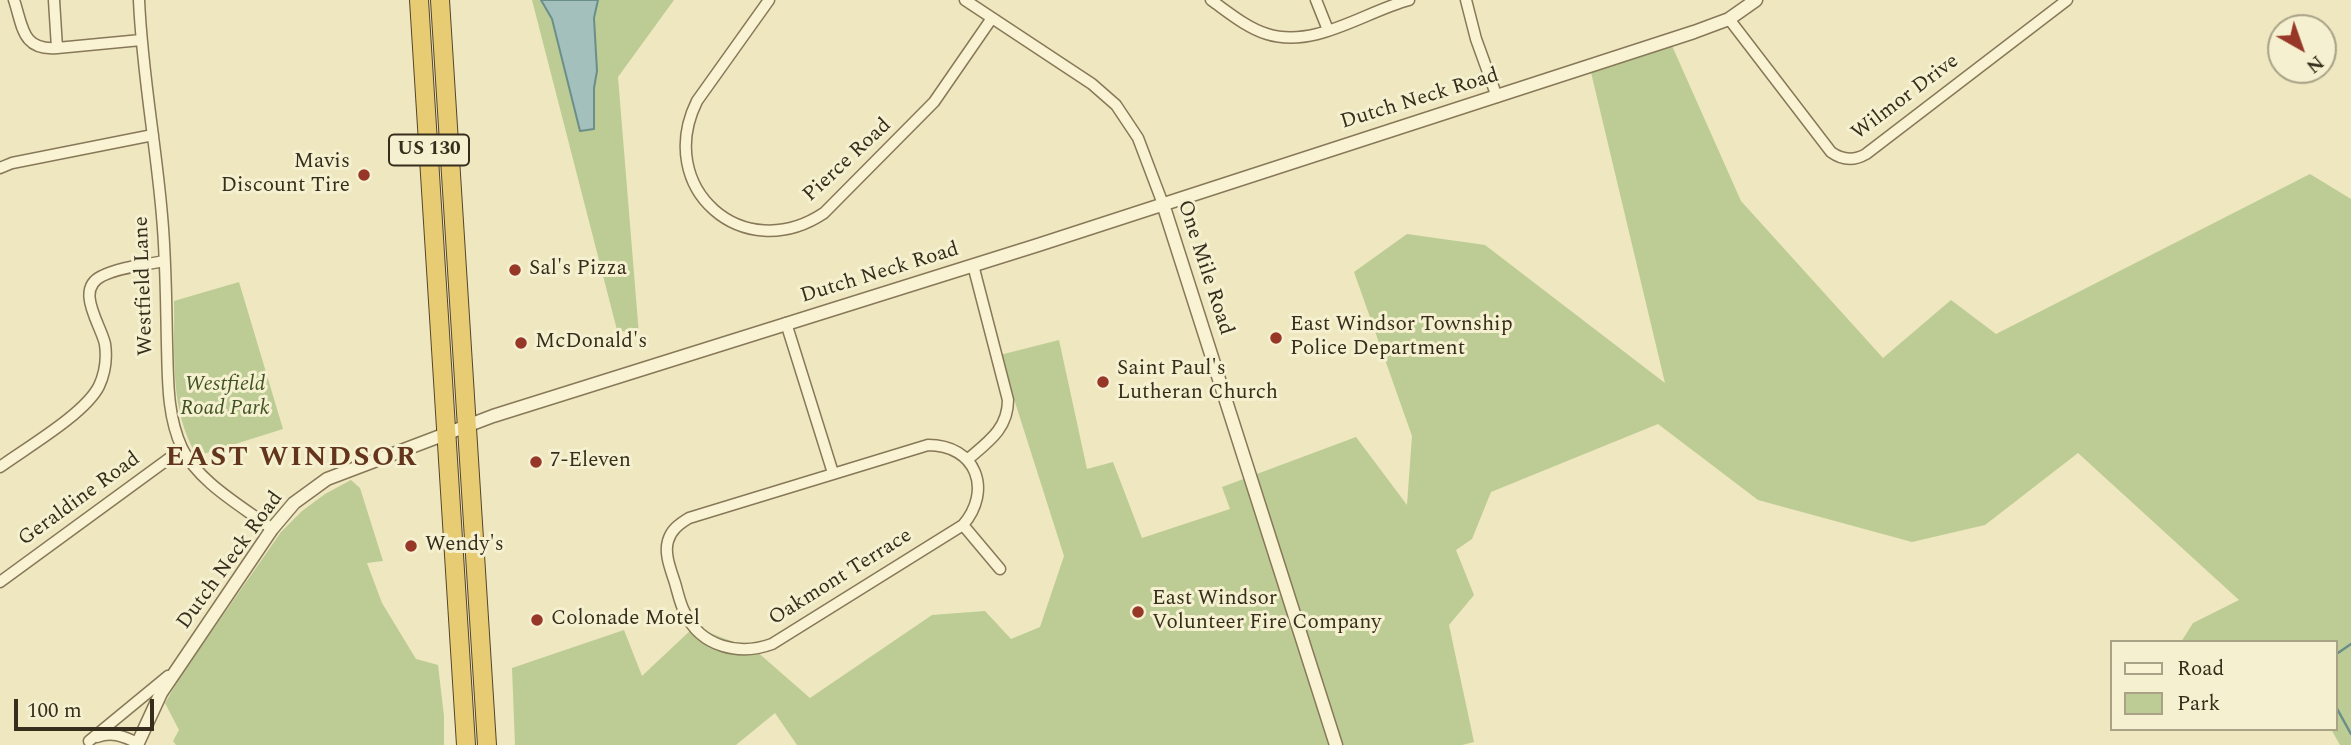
<!DOCTYPE html>
<style>
body{margin:0}
#map{position:relative;width:2351px;height:745px;overflow:hidden;background:#eee7c0;font-family:Spectral,serif}
canvas{display:block}
.legend{position:absolute;left:2110px;top:640px;width:228px;height:91px;box-sizing:border-box;background:#f5f0cf;border:2px solid #a9a287;margin:0;padding:9px 12px;list-style:none;font-size:21px;color:#362d1c}
.legend li{display:flex;align-items:center;gap:14px;height:35px}
.legend b{width:35px;border:2px solid #a9a287}
.north{position:absolute;left:2267px;top:14px;width:70px;height:70px;box-sizing:border-box;background:#f5f0cf;border:2px solid #a9a287;border-radius:50%;rotate:140deg;font-size:19px;font-weight:700;line-height:28px;text-align:center;color:#362d1c}
.north::after{content:'';display:block;margin:auto;width:24px;height:32px;background:#963728;clip-path:polygon(50% 0,100% 100%,50% 72%,0 100%)}
.scale{position:absolute;left:14px;top:699px;width:140px;height:32px;box-sizing:border-box;border:4px solid #362d1c;border-top:0;padding-left:9px;font-size:21px;line-height:24px;white-space:nowrap;color:#362d1c;-webkit-text-stroke:5px #f5f0cf;paint-order:stroke}
</style>
<div id="map">
<canvas width="2351" height="745"></canvas>
<ul class="legend">
<li><b style="height:9px;background:#f9f3d3"></b>Road</li>
<li><b style="height:19px;background:#bdcc94"></b>Park</li>
</ul>
<div class="north">N</div>
<div class="scale">100 m</div>
</div>
<script>
const ctx = document.querySelector('canvas').getContext('2d');
ctx.lineJoin = 'round';
function fill(path, color) {
  ctx.fillStyle = color;
  ctx.fill(path, 'evenodd');
}
function trace(path, color, width, dash) {
  ctx.strokeStyle = color;
  ctx.lineWidth = width;
  ctx.lineCap = dash ? 'butt' : 'round';
  ctx.setLineDash(dash || []);
  ctx.stroke(path);
}
function drawText(font, color, halo, rows, align = 'center') {
  ctx.font = font + ' Spectral,serif';
  ctx.lineWidth = 6;
  ctx.setLineDash([]);
  ctx.textBaseline = 'middle';
  ctx.strokeStyle = halo;
  ctx.fillStyle = color;
  for (const [text, x, y, turn = 0] of rows) {
    ctx.save();
    ctx.translate(x, y);
    ctx.rotate((+turn || 0) * Math.PI / 180);
    ctx.textAlign = isNaN(turn) ? turn : align;
    if (halo) ctx.strokeText(text, 0, 0);
    ctx.fillText(text, 0, 0);
    ctx.restore();
  }
}
fill(new Path2D(`
 M532 0H674L618 77 639 335 617 330Z
 M1669 39 1741 201 1883 358 1951 300 1996 334 2310 174 2351 199V745H2340L2331 729H2335V642H2181L2193 623 2239 600 2078 453 1985 525 1912 542 1758 500 1658 424 1491 492 1472 539 1456 550 1474 595 1449 625 1474 742 1462 745H797L775 713 736 745H515L512 668 624 630 642 676 694 627 755 650 810 698 932 615 985 611 1011 639 1040 627 1064 556 1000 355 1059 340 1087 469 1113 462 1142 538 1230 509 1222 487 1356 437 1407 505 1412 436 1354 272 1407 234 1485 245 1665 383 1589 64Z
 M239 282 283 429 197 456C169 410 175 353 174 301Z
 M351 480 360 488 383 561 367 563 382 603 416 659 438 665 444 716V745H176L173 741 179 730 165 703 182 674 281 532 302 511 325 494Z`), '#bdcc94');
const water = new Path2D(`
 M541 0H598L594 18 597 71 594 88V129L580 131 552 19Z`);
fill(water, '#a3c0bc');
trace(water, '#6a8e8a', 2);
trace(new Path2D(`
 M2335 655 2351 644
 M2335 705 2351 734`), '#6a8e8a', 2.5);
const minor = new Path2D(`
 M14 0C23 27 22 51 57 48L54 0
 M139 0C142 73 156 144 162 216 166 259 166 301 167 344 168 379 167 416 182 448 199 483 242 506 272 529
 M769 0 697 101C654 188 743 267 824 213L934 102 992 18
 M965 0 1092 84 1116 105 1138 138 1163 204
 M1211 0C1228 12 1247 28 1267 34 1315 49 1364 12 1409 0
 M1316 0 1328 30
 M1466 0 1476 39 1497 97
 M1729 19 1831 152C1842 160 1854 161 1866 154L2067 0
 M57 48 141 40
 M0 168 12 163 153 135
 M786 323 833 473
 M928 445C976 445 993 490 963 525L772 644C739 656 701 647 685 613 680 604 678 593 675 583 671 570 664 554 668 541 671 530 679 524 689 518Z
 M967 460C988 442 1008 429 1008 400L973 265
 M0 467C26 448 85 414 99 386 105 373 107 358 105 344 101 325 74 289 102 276 120 267 144 265 164 261
 M963 525 1000 569
 M0 582 182 449
 M97 737C113 731 124 737 138 743
 M89 741 168 676`);
const tertiary = new Path2D(`
 M1163 204 1336 745
 M137 745 161 693 272 529 294 503 327 479 493 416 1038 245 1694 32 1729 19 1756 0`);
const trunk = new Path2D(`
 M419 0 466 745
 M440 0 487 745`);
trace(minor, '#877858', 13);
trace(tertiary, '#877858', 15);
trace(trunk, '#54452c', 20);
trace(minor, '#f9f3d3', 10);
trace(tertiary, '#f9f3d3', 12);
trace(trunk, '#e8cc73', 18);
for (const [x, y, r, color] of [
 [364,175,7,"#963728"],
 [515,270,7,"#963728"],
 [1276,338,7,"#963728"],
 [521,343,7,"#963728"],
 [1103,382,7,"#963728"],
 [536,462,7,"#963728"],
 [411,546,7,"#963728"],
 [1138,612,7,"#963728"],
 [537,620,7,"#963728"]
]) {
  const dot = new Path2D();
  dot.arc(x, y, r, 0, 2 * Math.PI);
  ctx.fillStyle = color;
  ctx.fill(dot);
  trace(dot, '#f5f0cf', 2.5);
}
for (const [x, y, w] of [
 [429,150,80]
]) {
  const box = new Path2D();
  box.roundRect(x - w / 2, y - 15.5, w, 31, 5);
  ctx.fillStyle = '#f5f0cf';
  ctx.fill(box);
  trace(box, '#362d1c', 2);
}
drawText('bold 19px', '#362d1c', null, [
 ["US 130",429,150]
]);
drawText('21px', '#362d1c', '#f5f0cf', [
 ["Wilmor Drive",1906,98,-37],
 ["Dutch Neck Road",1420,100,-17],
 ["Pierce Road",848,161,-43],
 ["One Mile Road",1204,268,72],
 ["Dutch Neck Road",880,274,-17],
 ["Westfield Lane",145,286,-92],
 ["Geraldine Road",80,500,-36],
 ["Dutch Neck Road",231,561,-54],
 ["Oakmont Terrace",841,578,-32]
]);
drawText('21px', '#362d1c', '#f5f0cf', [
 ["Mavis",350,163,"right"],
 ["Discount Tire",350,187,"right"],
 ["Sal's Pizza",529,270],
 ["East Windsor Township",1290,326],
 ["Police Department",1290,350],
 ["McDonald's",535,343],
 ["Saint Paul's",1117,370],
 ["Lutheran Church",1117,394],
 ["7-Eleven",550,462],
 ["Wendy's",425,546],
 ["East Windsor",1152,600],
 ["Volunteer Fire Company",1152,624],
 ["Colonade Motel",551,620]
], 'left');
drawText('italic 21px', '#405323', '#f5f0cf', [
 ["Westfield",225,386],
 ["Road Park",225,410]
]);
ctx.letterSpacing = '2px';
drawText('bold 28px', '#63351c', '#f5f0cf', [
 ["EAST WINDSOR",292,460]
]);
ctx.letterSpacing = '0px';
</script>
